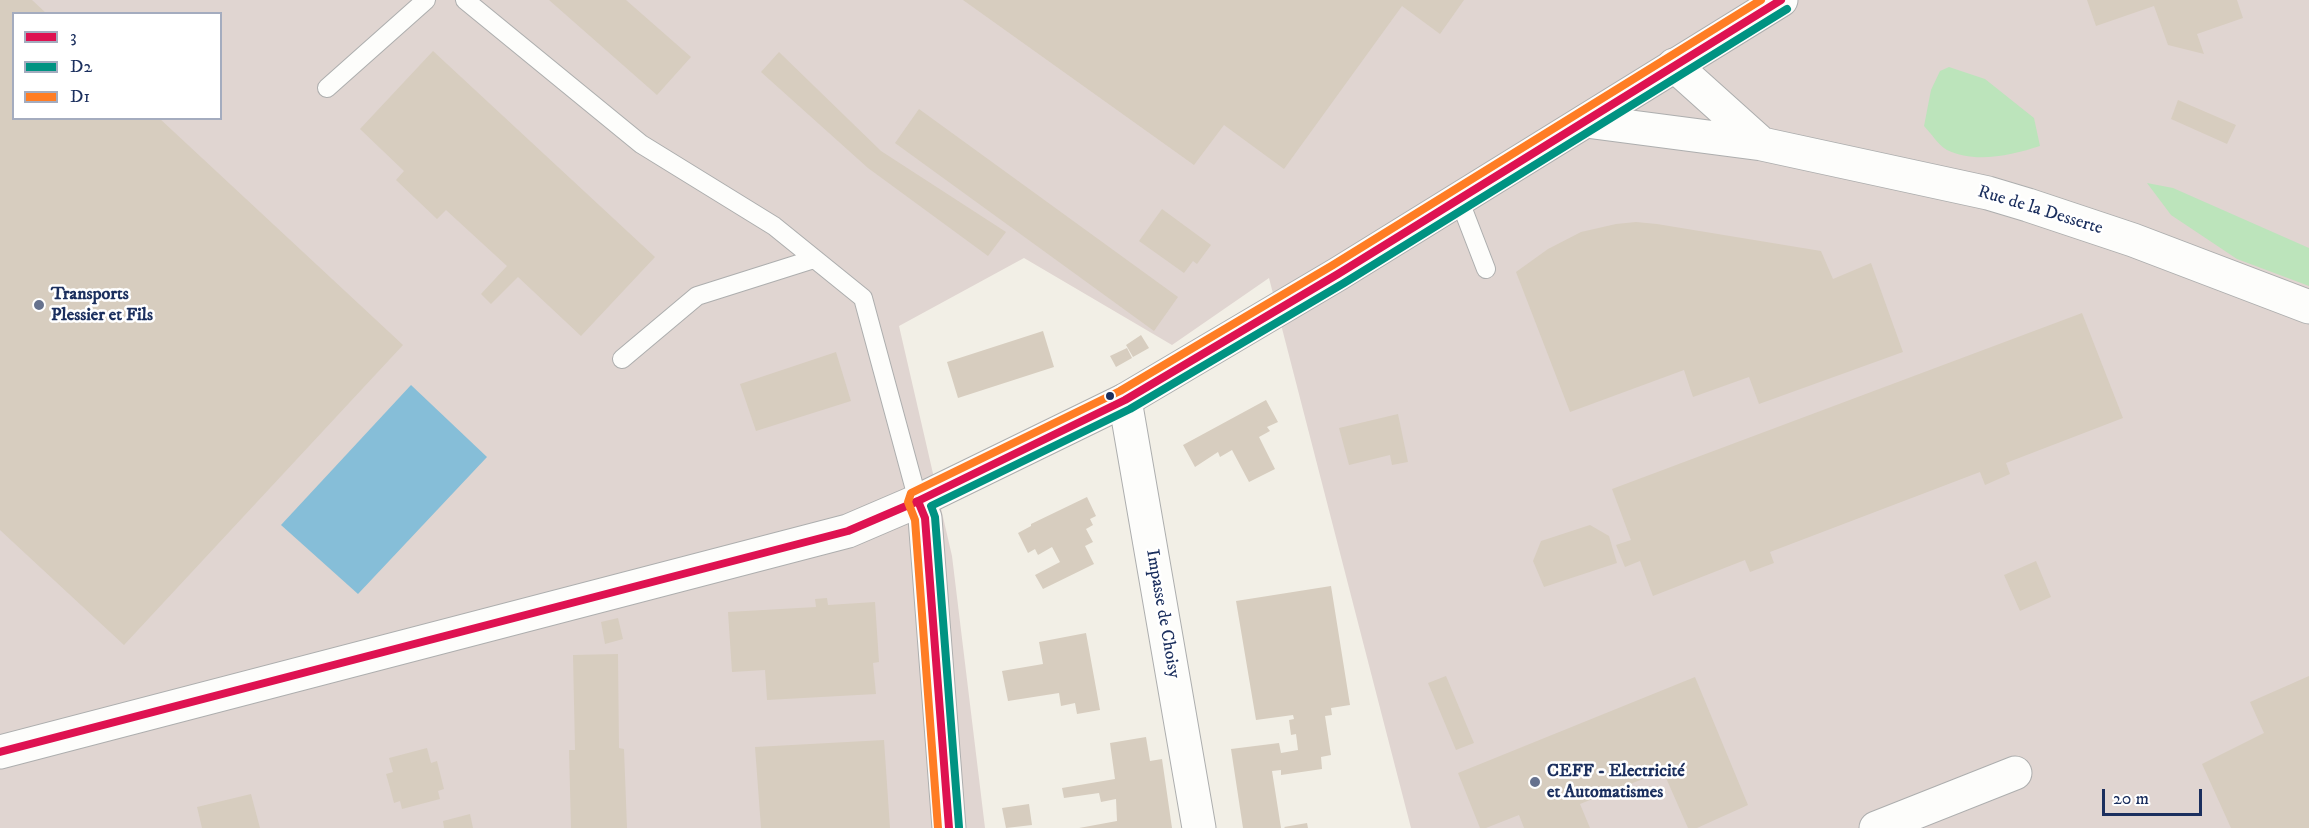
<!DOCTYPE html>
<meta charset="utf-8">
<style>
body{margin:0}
#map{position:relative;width:2309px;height:828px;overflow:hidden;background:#f2efe6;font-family:"IM FELL DW Pica",serif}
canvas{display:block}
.legend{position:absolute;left:12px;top:12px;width:210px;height:108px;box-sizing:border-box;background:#fff;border:2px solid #a4acbf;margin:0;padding:8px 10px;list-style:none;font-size:18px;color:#1b2f5e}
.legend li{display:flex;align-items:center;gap:12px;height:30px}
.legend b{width:30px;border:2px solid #a4acbf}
.scale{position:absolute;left:2102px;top:789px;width:100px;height:27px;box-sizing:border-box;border:3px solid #1b2f5e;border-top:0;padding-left:8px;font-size:18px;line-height:21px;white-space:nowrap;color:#1b2f5e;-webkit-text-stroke:4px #fff;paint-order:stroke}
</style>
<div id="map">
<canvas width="2309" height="828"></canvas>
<ul class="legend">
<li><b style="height:8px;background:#de1251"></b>3</li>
<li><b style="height:8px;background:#009382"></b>D2</li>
<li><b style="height:8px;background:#ff7d24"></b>D1</li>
</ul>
<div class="scale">20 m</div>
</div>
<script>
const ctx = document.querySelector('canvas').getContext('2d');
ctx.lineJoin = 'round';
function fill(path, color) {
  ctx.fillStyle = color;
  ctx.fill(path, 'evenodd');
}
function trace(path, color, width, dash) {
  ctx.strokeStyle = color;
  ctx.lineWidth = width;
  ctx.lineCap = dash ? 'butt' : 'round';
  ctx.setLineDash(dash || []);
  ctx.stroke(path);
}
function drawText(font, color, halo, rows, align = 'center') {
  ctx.font = font + ' "IM FELL DW Pica",serif';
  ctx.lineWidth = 5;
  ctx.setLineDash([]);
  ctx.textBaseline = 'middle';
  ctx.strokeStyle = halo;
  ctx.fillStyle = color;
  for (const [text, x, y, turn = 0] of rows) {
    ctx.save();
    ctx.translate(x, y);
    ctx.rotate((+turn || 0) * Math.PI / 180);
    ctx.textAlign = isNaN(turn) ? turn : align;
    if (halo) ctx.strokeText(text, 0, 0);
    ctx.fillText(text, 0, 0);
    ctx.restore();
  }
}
fill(new Path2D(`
 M0 0H2309V828H1411L1269 278 1172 345 1024 258 899 326 952 556 985 828H0ZM14 14H220V118H14Z`), '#e0d5d1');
fill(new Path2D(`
 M1949 67 1985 79 2034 118 2040 146C2012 155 1975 164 1947 150 1939 146 1931 133 1924 126L1931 90 1940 71Z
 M2147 183 2173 188 2309 248V286L2237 259 2171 215Z`), '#bce4bb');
fill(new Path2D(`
 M411 385 487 457 358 594 281 525Z`), '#86bed8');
fill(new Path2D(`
 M0 0H32L47 14H14V118H159L403 345 124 645 0 530Z
 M549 0H626L691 57 657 95Z
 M963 0H1464L1440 34 1402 6 1284 169 1224 125 1194 165Z
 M2087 0H2237L2243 18 2197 34 2204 54 2168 45 2154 6 2096 26Z
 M433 51 655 257 581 336 518 277 491 304 481 294 507 266 446 210 437 219 396 180 404 171 360 129Z
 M779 52 881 151 1006 232 988 256 868 168 761 72Z
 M2178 100 2236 125 2227 144 2171 119Z
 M919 109 1178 297 1154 331 895 143Z
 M1162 209 1211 245 1197 264 1193 261 1184 273 1139 241Z
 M1636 222 1657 224 1821 251 1833 279 1871 263 1903 352 1759 404 1749 377 1693 397 1684 370 1570 412 1516 272 1548 249 1581 232 1616 224Z
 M2082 313 2123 418 2006 463 2010 474 1985 485 1980 472 1770 552 1774 563 1750 572 1745 560 1653 596 1640 561 1625 567 1616 545 1631 540 1612 489Z
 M1043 331 1054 367 958 398 947 362Z
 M1141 335 1149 348 1133 357 1126 345Z
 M1127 348 1132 358 1116 367 1110 356Z
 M836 352 851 401 756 431 740 384Z
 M1266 400 1278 422 1267 427 1270 431 1259 437 1275 469 1249 482 1232 450 1220 457 1218 452 1195 467 1183 445Z
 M1398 414 1408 462 1392 465 1390 455 1349 465 1339 428Z
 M1087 497 1096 516 1090 519 1093 525 1086 529 1093 542 1085 546 1094 564 1043 589 1035 575 1060 562 1052 547 1038 555 1035 549 1028 553 1018 533 1031 526V524Z
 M1590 525 1609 536 1617 563 1544 587 1533 561 1541 541Z
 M2036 561 2051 597 2020 611 2004 575Z
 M1331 586 1350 705 1331 708 1332 715 1325 716 1331 755 1321 757 1322 769 1281 775V770L1272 771 1281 828H1243L1231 749 1279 743 1281 753 1298 750 1296 734 1291 735 1289 720 1294 719 1293 715 1256 720 1236 601Z
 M827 598 828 605 875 602 879 662 873 663 876 694 767 700 765 670 732 672 728 612 816 607 815 599Z
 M618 618 623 639 605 644 601 622Z
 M1086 633 1100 710 1077 714 1075 703 1061 706 1059 693 1008 701 1002 671 1043 664 1039 642Z
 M618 654 619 748 624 749 627 828H571L569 750H575L573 655Z
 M1446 676 1474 743 1456 750 1428 683Z
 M2309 676V828H2231L2202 764 2264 733 2250 702Z
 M1695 677 1748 805 1697 828H1688L1663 771 1580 804 1590 828H1524L1519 815 1486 828H1480L1458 773Z
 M1146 737 1150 761 1162 759 1172 828H1079L1117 821 1116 799 1101 802 1099 793 1064 798 1062 788 1115 779 1110 743Z
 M884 740 890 828H761L755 747Z
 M427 748 431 763 437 761 444 789 438 791 440 799 402 809 400 801 394 803 390 788 386 774 393 772 389 758Z
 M251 794 260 828H202L197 807Z
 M1029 804 1032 825 1006 828 1002 808Z
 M470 814 473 828H444L443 821Z
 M1307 823 1308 828H1285L1284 827Z`), '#d7cdbf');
const lane = new Path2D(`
 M465 0 641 144 774 226 863 298 918 501
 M327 88 426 0
 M1459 199 1486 269
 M622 359 697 296 814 259`);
const street = new Path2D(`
 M1674 65 1762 144 1988 193 2028 205 2133 240 2309 307
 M1586 121 1762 144
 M1125 400 1199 828
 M918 501 925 518 949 828
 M1876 828 2015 773`);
const secondary = new Path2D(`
 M0 752 848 531 918 501 1125 400 1338 274 1781 0`);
trace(lane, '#adaeae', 20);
trace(street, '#adaeae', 35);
trace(secondary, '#adaeae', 35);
trace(lane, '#fdfdfb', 18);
trace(street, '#fdfdfb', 33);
trace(secondary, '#fdfdfb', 33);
trace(new Path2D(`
 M918 501 925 518 949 828
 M0 752 848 531 918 501 1125 400 1338 274 1781 0`), '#de1251', 8);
trace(new Path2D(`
 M959 827 935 517 931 506 1130 409 1344 283 1787 9`), '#009382', 8);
trace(new Path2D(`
 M938 828 915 520 908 502 911 493 1120 391 1333 265 1761 0`), '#ff7d24', 8);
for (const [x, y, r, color] of [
 [39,305,6,"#66728e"],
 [1110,396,5,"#1b2f5e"],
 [1535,782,6,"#66728e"]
]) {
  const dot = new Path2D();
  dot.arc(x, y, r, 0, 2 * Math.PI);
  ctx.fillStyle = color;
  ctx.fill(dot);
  trace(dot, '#fff', 2);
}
drawText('18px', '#1b2f5e', '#fff', [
 ["Rue de la Desserte",2040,211,17],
 ["Impasse de Choisy",1162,614,80]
]);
drawText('bold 18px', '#1b2f5e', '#fff', [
 ["Transports",51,295],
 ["Plessier et Fils",51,316],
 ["CEFF - Electricité",1547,772],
 ["et Automatismes",1547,793]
], 'left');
</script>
